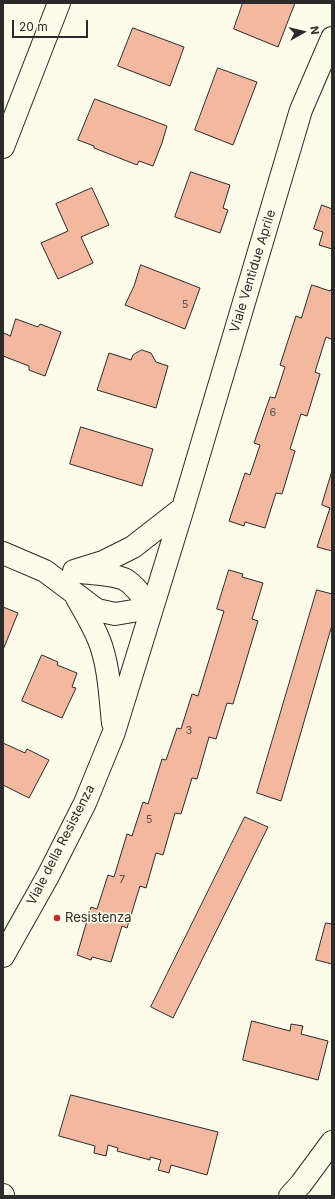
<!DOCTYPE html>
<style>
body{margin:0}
#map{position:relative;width:335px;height:1199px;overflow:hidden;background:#fdfbea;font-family:Inter,sans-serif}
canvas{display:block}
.frame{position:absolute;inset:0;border:4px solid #2b2b2b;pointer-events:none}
.north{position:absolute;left:283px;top:12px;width:40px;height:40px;-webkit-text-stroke:3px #fdfbea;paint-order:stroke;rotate:82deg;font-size:11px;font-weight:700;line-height:16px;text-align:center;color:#2b2b2b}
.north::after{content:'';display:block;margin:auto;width:14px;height:18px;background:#2b2b2b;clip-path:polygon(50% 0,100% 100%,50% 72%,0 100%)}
.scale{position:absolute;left:12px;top:20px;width:76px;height:18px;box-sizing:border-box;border:2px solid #2b2b2b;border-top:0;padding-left:5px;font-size:12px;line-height:14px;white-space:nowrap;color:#2b2b2b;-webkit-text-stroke:3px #fdfbea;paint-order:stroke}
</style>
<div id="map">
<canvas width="335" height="1199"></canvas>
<div class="frame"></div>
<div class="north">N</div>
<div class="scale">20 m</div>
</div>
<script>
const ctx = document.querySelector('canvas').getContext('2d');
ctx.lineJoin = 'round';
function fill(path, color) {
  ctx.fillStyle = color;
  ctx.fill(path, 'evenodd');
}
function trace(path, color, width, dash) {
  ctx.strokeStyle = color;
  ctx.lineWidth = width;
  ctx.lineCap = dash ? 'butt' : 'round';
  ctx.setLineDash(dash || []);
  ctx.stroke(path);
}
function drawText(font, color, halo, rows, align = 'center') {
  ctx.font = font + ' Inter,sans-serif';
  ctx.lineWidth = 3;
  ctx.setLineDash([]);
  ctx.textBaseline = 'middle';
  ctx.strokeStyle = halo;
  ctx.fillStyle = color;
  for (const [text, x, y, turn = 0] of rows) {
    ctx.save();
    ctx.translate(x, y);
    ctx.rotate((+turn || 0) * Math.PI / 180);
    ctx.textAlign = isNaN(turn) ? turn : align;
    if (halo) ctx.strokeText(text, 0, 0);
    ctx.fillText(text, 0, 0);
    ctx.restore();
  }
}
const building = new Path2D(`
 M243 3H295L278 47 234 29Z
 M133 28 184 47 170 86 118 66Z
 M218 68 257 82 233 145 195 130Z
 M95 99 167 126 162 143 153 166 139 161 137 165 94 148V146L78 140Z
 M191 172 230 185 223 208 228 210 220 233 175 217Z
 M92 188 109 225 81 237 93 263 58 279 41 243 68 231 56 204Z
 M322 205 332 209V249L319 245 323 232 314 229Z
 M141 265 200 288 185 329 125 305 134 286Z
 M312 285 330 291 332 288V336L331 339 326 337 315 372 320 374 307 416 301 414 290 449 295 451 282 494 276 493 265 528 245 522 244 526 229 521 245 473 250 475 260 445 254 443 270 397 275 398 285 367 280 365 296 316 301 318Z
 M16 319 38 327 40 324 61 332 45 376 29 370V366L3 356V336L4 333 10 336Z
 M142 350 151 353 156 362 168 366 156 408 97 390 109 353 131 360 133 355Z
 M81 427 153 449 142 486 70 464Z
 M332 471V551L317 547 330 508 322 505Z
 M229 570 243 574 242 577 263 583 252 619 258 621 233 704 227 703 216 739 209 737 197 779 192 778 181 814 175 813 163 855 156 853 146 888 140 886 127 928 122 926 111 962 92 957 91 960 77 955 91 907 97 909 108 875 114 877 127 834 132 836 143 802 148 804 162 759 166 760 177 728 181 729 192 694 198 696 224 611 217 609Z
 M317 590 332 594V625L281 801 257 793Z
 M3 607 18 613 3 650Z
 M42 655 58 662 57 665 77 673 72 687 76 688 62 718 22 701Z
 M3 743 25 753 27 749 49 760 29 798 3 785Z
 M245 817 268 827 173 1018 151 1007Z
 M326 923 332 924V964L316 960Z
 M252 1021 290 1031 291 1024 303 1026 301 1034 328 1041 318 1080 243 1060Z
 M71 1095 218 1132 207 1175 171 1165 169 1173 158 1170 161 1160 150 1157V1160L117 1151 118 1148 108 1145 106 1156 94 1153 95 1146 59 1136Z`);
fill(building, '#f2b8a0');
trace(building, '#2b2b2b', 1);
const street = new Path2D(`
 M3 553 45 571 97 610 115 614 151 608
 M74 571 103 562 133 547 183 508
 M80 572C93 574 115 574 126 580 137 587 144 599 151 608
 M77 598C85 612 93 625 99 640 109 665 110 695 113 723
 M3 956 48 876 85 803 114 732 183 508 301 110 332 38
 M3 1195V1196
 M290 1196 301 1184 332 1142`);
const secondary = new Path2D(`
 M3 147 59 3`);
trace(street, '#2b2b2b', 24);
trace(secondary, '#2b2b2b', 24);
trace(street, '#fdfbea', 22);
trace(secondary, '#fdfbea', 22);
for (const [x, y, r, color] of [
 [57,918,4,"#c62828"]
]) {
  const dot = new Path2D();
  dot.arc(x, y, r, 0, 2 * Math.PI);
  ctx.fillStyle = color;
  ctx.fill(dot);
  trace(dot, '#fdfbea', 1.5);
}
drawText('11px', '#5d4e48', null, [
 ["5",185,305],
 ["6",273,413],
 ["3",189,731],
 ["5",149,820],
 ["7",122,880]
]);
drawText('13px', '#2b2b2b', '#fdfbea', [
 ["Viale Ventidue Aprile",253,271,-73],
 ["Viale della Resistenza",61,845,-63]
]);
drawText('13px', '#2b2b2b', '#fdfbea', [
 ["Resistenza",65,918]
], 'left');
</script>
